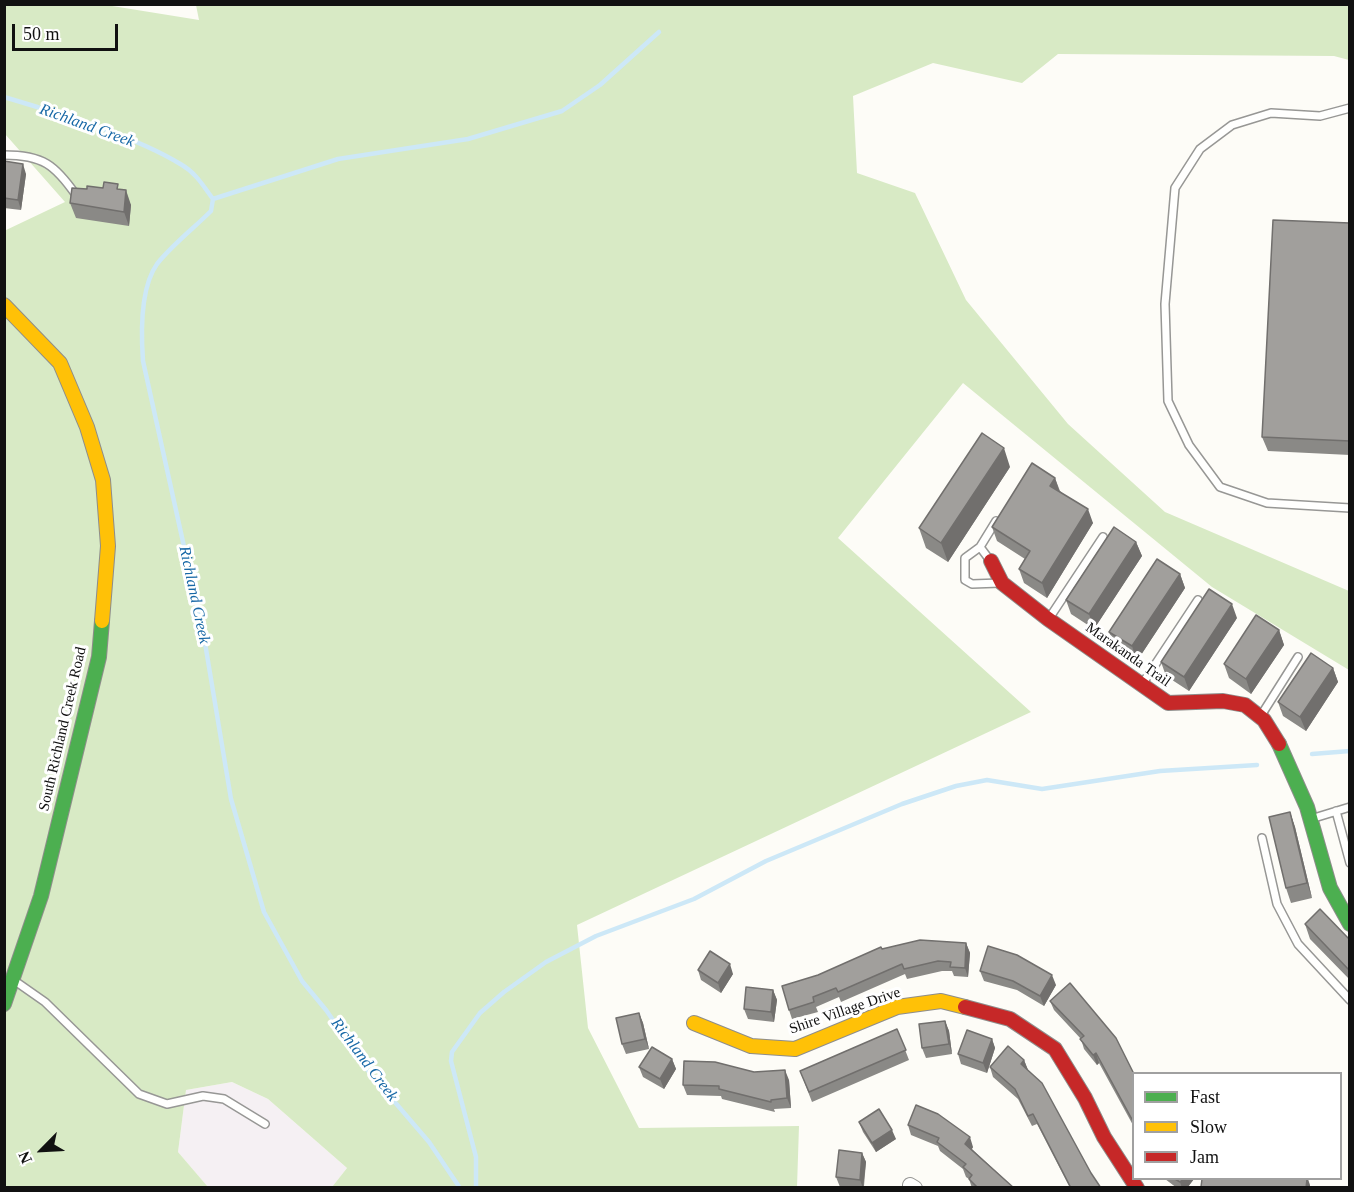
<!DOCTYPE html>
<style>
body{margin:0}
#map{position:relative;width:1354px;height:1192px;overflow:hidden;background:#fdfcf7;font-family:"Times New Roman",serif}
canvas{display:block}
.frame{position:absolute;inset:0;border:6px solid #111;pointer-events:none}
.legend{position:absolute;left:1132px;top:1072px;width:210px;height:108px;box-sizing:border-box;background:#fff;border:2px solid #a0a0a0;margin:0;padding:8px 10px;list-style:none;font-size:18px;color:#111}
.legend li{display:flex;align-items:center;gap:12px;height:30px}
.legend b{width:30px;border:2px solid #a0a0a0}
.north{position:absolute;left:12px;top:1120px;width:60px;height:60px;-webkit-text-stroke:4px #fff;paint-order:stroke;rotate:246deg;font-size:16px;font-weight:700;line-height:24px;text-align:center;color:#111}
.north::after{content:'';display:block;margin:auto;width:21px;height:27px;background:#111;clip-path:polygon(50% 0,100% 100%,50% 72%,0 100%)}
.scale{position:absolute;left:12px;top:24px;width:106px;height:27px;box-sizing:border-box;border:3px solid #111;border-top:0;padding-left:8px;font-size:18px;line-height:21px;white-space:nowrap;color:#111;-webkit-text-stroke:4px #fff;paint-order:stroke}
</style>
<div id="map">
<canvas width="1354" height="1192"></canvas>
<div class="frame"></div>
<ul class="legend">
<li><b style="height:8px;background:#4caf50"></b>Fast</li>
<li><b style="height:8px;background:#ffc107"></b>Slow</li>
<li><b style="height:8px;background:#c62828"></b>Jam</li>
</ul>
<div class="north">N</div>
<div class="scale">50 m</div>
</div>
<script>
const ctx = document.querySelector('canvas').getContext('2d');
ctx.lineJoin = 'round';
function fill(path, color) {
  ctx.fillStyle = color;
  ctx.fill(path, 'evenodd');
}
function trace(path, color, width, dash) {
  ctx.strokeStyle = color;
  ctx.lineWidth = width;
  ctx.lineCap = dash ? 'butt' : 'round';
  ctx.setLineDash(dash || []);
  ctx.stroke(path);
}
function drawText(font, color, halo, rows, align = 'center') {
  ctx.font = font + ' "Times New Roman",serif';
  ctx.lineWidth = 6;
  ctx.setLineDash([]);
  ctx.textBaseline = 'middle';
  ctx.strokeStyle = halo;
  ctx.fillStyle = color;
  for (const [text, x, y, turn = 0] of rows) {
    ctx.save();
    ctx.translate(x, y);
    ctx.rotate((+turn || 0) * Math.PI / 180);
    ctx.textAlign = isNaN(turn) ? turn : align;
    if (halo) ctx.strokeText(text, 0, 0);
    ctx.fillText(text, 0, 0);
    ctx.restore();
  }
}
fill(new Path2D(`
 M232 1082 268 1099 347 1168 332 1187H208L178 1152 186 1090Z`), '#f5f0f3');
fill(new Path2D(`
 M5 5H106L199 20 196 5H1349V60L1334 56 1058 54 1022 83 933 63 853 96 857 173 915 193 966 300 1068 424 1165 512 1349 591V670L1212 587 963 383 838 538 1031 712 577 925 588 1028 639 1128 799 1126 797 1187H332L347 1168 268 1099 232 1082 186 1090 178 1152 208 1187H5L4 231 65 202 5 134Z`), '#d8eac5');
trace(new Path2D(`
 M4 97C58 113 135 136 182 165 196 173 204 187 213 199L211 211C194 228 172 245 157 264 140 288 141 333 143 361L204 637 231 799 264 912 302 981 326 1010 369 1072 429 1142 460 1188
 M213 199 338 159 468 139 562 111 600 85 659 32
 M1312 754 1350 751
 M476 1188V1157L451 1061 452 1052 480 1013 504 992 546 962 596 936 694 899 766 861 902 804 956 786 987 780 1042 789 1160 771 1257 765`), '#cde8f7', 4.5);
const lane = new Path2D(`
 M1350 108 1320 116 1271 113 1232 125 1200 149 1175 188 1165 304 1168 401 1189 445 1220 487 1267 503 1350 508
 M4 155C43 155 55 165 76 195
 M980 547 965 558V580L972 584 1000 583
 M989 559 980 547 996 521
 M1050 617 1103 537
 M1143 683 1198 600
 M1262 714 1298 657
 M1336 811 1350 863
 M1314 818 1350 807
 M1262 838 1277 904 1298 944 1350 1000
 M15 981 45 1002 139 1094 167 1104 203 1096 224 1099 265 1124`);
const street = new Path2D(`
 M910 1185 915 1188`);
const fast = new Path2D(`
 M1279 744 1307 807 1330 888 1350 924
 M4 1004 41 896 99 657 102 621`);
const slow = new Path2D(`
 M4 305 60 363 87 427 103 480 108 546 102 621
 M694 1023 751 1046 795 1049 897 1007 941 1001 965 1007`);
const jam = new Path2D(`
 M991 561 1002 583 1048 619 1168 703 1223 701 1245 705 1264 720 1279 744
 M965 1007 1010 1019 1055 1049 1085 1098 1104 1137 1137 1188`);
trace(lane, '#979795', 10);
trace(street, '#979795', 16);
trace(fast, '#8e8d8b', 16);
trace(slow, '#8e8d8b', 16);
trace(jam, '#8e8d8b', 16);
trace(lane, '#fffffe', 7);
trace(street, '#fffffe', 14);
trace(fast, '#4caf50', 14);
trace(slow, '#ffc107', 14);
trace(jam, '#c62828', 14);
fill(new Path2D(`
 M4 161 26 174 21 210 4 208Z
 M87 189H120L131 205 129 226 76 218 70 203Z
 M1350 223V455L1268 451 1262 437Z
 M1010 467 948 562 926 548 919 528Z
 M1055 478 1060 491 1093 523 1047 598 1024 583 1019 569 1025 559 997 541 992 527Z
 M1136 542 1142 556 1094 629 1071 614 1066 600Z
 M1180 574 1185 588 1137 661 1115 646 1109 632Z
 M1237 618 1189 691 1166 676 1161 662Z
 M1279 630 1284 645 1251 694 1229 678 1224 664Z
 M1333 668 1338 682 1306 731 1283 716 1278 702Z
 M1290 812 1295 827 1312 898 1291 903 1286 888Z
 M1305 924 1350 940V980L1310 939Z
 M966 943 970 953 968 977 954 976 952 971H942L907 979 905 974 841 1002 839 997 816 1007 818 1012 792 1019 789 1010 818 975 882 949Z
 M698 970 733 974 721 993 701 980Z
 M980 971 1056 985 1044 1006 1017 990 984 981Z
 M773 990 777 1000 774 1022 748 1019 744 1009Z
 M1050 1001 1134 1074V1127L1099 1063 1097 1065 1084 1049 1081 1039 1054 1010Z
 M639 1013 643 1023 649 1049 626 1054 622 1044Z
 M945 1021 949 1031 952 1054 926 1058 922 1048Z
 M897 1029 909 1060 812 1102 800 1071Z
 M992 1039 995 1048 987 1073 961 1064 958 1054Z
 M672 1059 676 1069 664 1089 643 1077 639 1067Z
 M1024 1060 1028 1070 1091 1173 1101 1188H1070L1037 1124 1032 1126 1018 1099 993 1077 990 1067Z
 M754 1072 789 1080 791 1108 774 1109 775 1112 722 1099 721 1096 687 1095 683 1085Z
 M859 1122 896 1139 876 1152 863 1132Z
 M908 1125 973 1147 972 1149 1014 1188H972L969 1179 966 1177 963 1169 940 1151 938 1146 911 1135Z
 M862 1153 866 1162 864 1186 865 1188 840 1187 836 1177Z
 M1165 1179H1194L1187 1188H1177Z`), '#8a8986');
fill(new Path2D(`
 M23 164 26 174 21 210 18 200Z
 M126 190 131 205 129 226 124 212Z
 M1004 448 1010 467 948 562 941 543Z
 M1055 478 1060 493 1050 486Z
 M1088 509 1093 523 1047 598 1042 583Z
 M1136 542 1142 556 1094 629 1089 614Z
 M1180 574 1185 588 1137 661 1132 646Z
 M1232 604 1237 618 1189 691 1184 677Z
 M1279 630 1284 645 1251 694 1246 679Z
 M1333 668 1338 682 1306 731 1300 717Z
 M1290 812 1295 827 1312 898 1307 883Z
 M966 943 970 953 968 977 965 968Z
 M730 964 733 974 721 993 718 983Z
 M1052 975 1056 985 1044 1006 1040 996Z
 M773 990 777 1000 774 1022 771 1012Z
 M639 1013 643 1023 649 1049 645 1039Z
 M945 1021 949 1031 952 1054 949 1044Z
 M992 1039 995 1048 987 1073 983 1063Z
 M1096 1053 1099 1063 1097 1065 1093 1055Z
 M672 1059 676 1069 664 1089 660 1079Z
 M1024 1060 1028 1070 1021 1064Z
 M785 1070 789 1080 791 1108 787 1098Z
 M892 1130 896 1139 876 1152 872 1143Z
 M970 1137 973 1147 969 1153 965 1144Z
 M862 1153 866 1162 863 1188 860 1180Z
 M1183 1179H1194L1187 1188H1182L1180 1182Z
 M1307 1179H1308L1310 1185V1188H1306Z`), '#716f6d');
const building = new Path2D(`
 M4 161 23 164 18 200 4 198Z
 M104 182 118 184 117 189 126 190 124 212 70 203 72 188 87 189V186L103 188Z
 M1273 220 1350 223V441L1262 437Z
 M982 433 1004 448 941 543 919 528Z
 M1032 463 1055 478 1050 486 1088 509 1042 583 1019 569 1030 551 992 527Z
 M1114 527 1136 542 1089 614 1066 600Z
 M1157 559 1180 574 1132 646 1109 632Z
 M1209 589 1232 604 1184 677 1161 662Z
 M1256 615 1279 630 1246 679 1224 664Z
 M1311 653 1333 668 1300 717 1278 702Z
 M1290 812 1307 883 1286 888 1269 817Z
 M1320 909 1350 940V971L1305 924Z
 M920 940 966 943 965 968 950 967 951 962 938 961 904 969 902 964 838 992 836 988 813 997 814 1002 789 1010 782 986 818 975 881 947 882 949Z
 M988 946 1017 955 1052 975 1040 996 1013 981 980 971Z
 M710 951 730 964 718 983 698 970Z
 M1070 983 1116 1038 1134 1074V1123L1096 1053 1093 1055 1080 1039 1084 1036 1050 1001Z
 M746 987 773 990 771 1012 744 1009Z
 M639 1013 645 1039 622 1044 616 1018Z
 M945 1021 949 1044 922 1048 919 1024Z
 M897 1029 906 1050 809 1092 800 1071Z
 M967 1030 992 1039 983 1063 958 1054Z
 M1008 1046 1024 1060 1021 1064 1042 1083 1091 1173 1101 1188H1071L1033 1114 1028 1116 1015 1089 990 1067Z
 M652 1047 672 1059 660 1079 639 1067Z
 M684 1061 715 1062 754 1072 785 1070 787 1098 771 1100V1102L719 1089V1086L683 1085Z
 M916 1105 938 1114 970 1137 965 1144 1014 1188H978L969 1179 972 1175 963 1167 966 1164 937 1142 939 1138 908 1125Z
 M879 1109 892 1130 872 1143 859 1122Z
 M839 1150 862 1153 860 1180 836 1177Z
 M1175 1179H1183L1180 1182Z
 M1202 1179H1307L1306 1188 1201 1187Z`);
fill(building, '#a19f9c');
trace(building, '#716f6d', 1.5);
drawText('15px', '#111', '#fff', [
 ["Marakanda Trail",1128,655,35],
 ["South Richland Creek Road",63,729,-77],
 ["Shire Village Drive",845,1011,-19]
]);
drawText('italic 16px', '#1768a6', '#fff', [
 ["Richland Creek",87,126,20],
 ["Richland Creek",194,595,78],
 ["Richland Creek",364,1060,53]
]);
</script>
